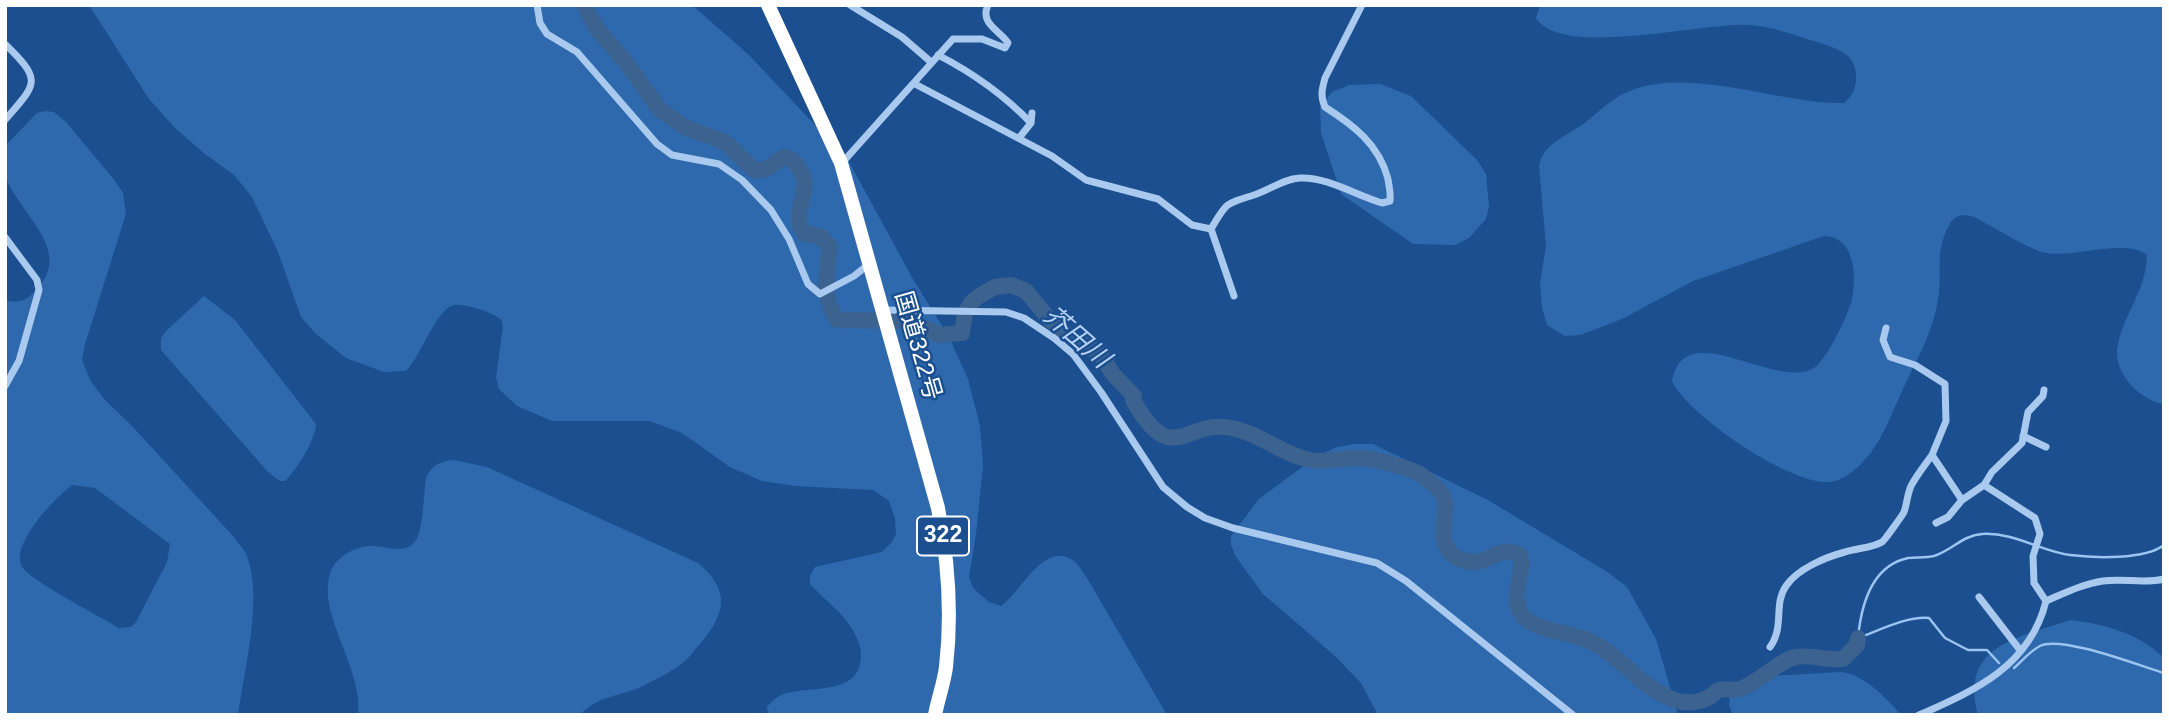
<!DOCTYPE html>
<meta charset="utf-8">
<style>
body{margin:0}
#map{position:relative;width:2169px;height:720px;overflow:hidden;background:#1b4f8f;font-family:Arial,sans-serif}
canvas{display:block}
.frame{position:absolute;inset:0;border:7px solid #fff;pointer-events:none}
</style>
<div id="map">
<canvas width="2169" height="720"></canvas>
<div class="frame"></div>
</div>
<script>
const ctx = document.querySelector('canvas').getContext('2d');
ctx.lineJoin = 'round';
function fill(path, color) {
  ctx.fillStyle = color;
  ctx.fill(path, 'evenodd');
}
function trace(path, color, width, dash) {
  ctx.strokeStyle = color;
  ctx.lineWidth = width;
  ctx.lineCap = dash ? 'butt' : 'round';
  ctx.setLineDash(dash || []);
  ctx.stroke(path);
}
function drawText(font, color, halo, rows, align = 'center') {
  ctx.font = font + ' Arial,"Noto Sans JP",sans-serif';
  ctx.lineWidth = 5;
  ctx.setLineDash([]);
  ctx.textBaseline = 'middle';
  ctx.strokeStyle = halo;
  ctx.fillStyle = color;
  for (const [text, x, y, turn = 0] of rows) {
    ctx.save();
    ctx.translate(x, y);
    ctx.rotate((+turn || 0) * Math.PI / 180);
    ctx.textAlign = isNaN(turn) ? turn : align;
    if (halo) ctx.strokeText(text, 0, 0);
    ctx.fillText(text, 0, 0);
    ctx.restore();
  }
}
fill(new Path2D(`
 M89 5H692L749 55 848 160 914 281 949 337 968 379 980 426 983 466 976 534 969 577 973 588 989 602 1001 606C1020 593 1042 545 1069 558 1077 561 1082 571 1087 578L1167 715H768L767 707C771 702 777 696 784 694 806 686 854 695 860 664 864 647 855 632 845 619 834 606 821 596 810 584V576L815 567 882 552 892 542 896 534 895 519 889 501 873 490 796 486 762 481 730 467 682 433 650 421H552L517 406 499 389 496 378 503 325 501 320C492 312 482 310 471 307 466 306 459 304 454 305 436 309 421 356 406 371L384 372 346 358 316 334 301 317 278 252 252 197 234 175 205 154 175 128 149 99Z
 M1540 5H2164V404C2139 400 2111 371 2118 344 2125 312 2146 291 2147 255 2125 238 2074 258 2046 253 2030 250 1990 225 1974 217 1961 213 1954 215 1948 227 1934 256 1943 273 1938 300 1933 332 1916 361 1903 389 1893 410 1885 433 1872 451 1863 464 1845 481 1829 482 1791 485 1688 416 1672 381 1684 314 1776 391 1814 368 1826 361 1849 313 1852 299 1857 274 1854 236 1824 236L1693 281 1622 319 1580 335 1565 336 1547 325 1542 308 1540 283 1546 246 1539 166C1542 146 1563 137 1579 127 1595 116 1610 99 1627 92 1688 65 1778 104 1844 103 1855 94 1859 80 1854 65 1850 52 1832 47 1820 43 1797 36 1772 26 1748 25 1705 22 1560 59 1536 18Z
 M1380 84 1411 96 1477 160 1486 174 1489 207 1486 219 1469 238 1455 245 1413 244 1341 194 1321 133 1320 107 1332 92 1349 85Z
 M45 111 54 112 66 122 115 181 123 193 126 214 85 344 82 360 90 380 105 400 132 426 233 536C237 542 243 548 246 554 264 595 244 671 238 715H5V300C17 304 26 301 34 292 76 252 21 216 6 178 3 170 5 156 5 146L37 113ZM72 485 95 488 170 544 167 562 136 622 131 627 119 628C101 617 33 582 23 568 8 546 55 498 72 485Z
 M204 296 235 320 316 424C316 439 296 471 285 481H280L268 472 161 350V338L166 331Z
 M1355 444H1373L1488 500 1609 573 1627 587 1656 639 1678 715H1378L1361 683 1335 656 1263 594 1236 557 1231 545V536L1259 499 1317 456 1337 447Z
 M454 460 487 467 698 563C732 591 725 615 699 645 694 650 690 657 685 661 673 671 656 679 643 686 622 696 596 696 580 715H358C364 668 315 613 331 571 336 557 356 546 370 546 387 545 409 558 418 536 423 524 424 492 426 478 432 465 440 461 454 460Z
 M2070 620C2105 624 2138 633 2164 658V715H1978C1959 644 2019 638 2070 620Z
 M1841 672C1864 674 1886 698 1901 715H1733L1729 705 1730 694 1753 677Z`), '#2e69ad');
trace(new Path2D(`
 M1999 663 1987 650H1968L1945 638 1929 618C1907 616 1880 630 1858 638 1861 606 1871 566 1908 558 1916 557 1926 558 1934 556 1951 551 1963 535 1982 534 2014 532 2040 551 2070 555 2094 558 2145 560 2164 545
 M2014 668C2022 661 2030 651 2040 646 2061 635 2140 666 2164 673`), '#9cc4f0', 2.5);
trace(new Path2D(`
 M584 5 597 29 628 65 659 109 686 128 725 142 754 170C768 172 773 162 785 157 792 159 794 161 798 167 817 189 787 213 805 234L820 236 830 247C826 271 822 299 837 320L909 321 940 335 962 333 965 313 971 303 979 296 995 287 1011 285 1026 291 1049 319 1068 335 1091 348 1103 358 1112 373 1134 396 1133 400C1174 473 1186 415 1236 429 1262 435 1283 455 1310 460 1328 463 1346 457 1363 458 1378 460 1407 467 1420 474 1428 479 1443 491 1445 501 1448 523 1432 550 1465 561 1488 568 1497 543 1520 555 1527 569 1510 591 1520 612 1528 630 1569 632 1587 640 1618 652 1641 689 1675 700 1686 704 1700 703 1711 696 1714 694 1716 691 1719 690 1726 688 1734 691 1740 689 1759 683 1779 660 1796 657 1811 654 1828 661 1843 659L1857 645 1858 638`), '#3c6290', 16);
trace(new Path2D(`
 M537 5 540 23 547 34 577 52 657 144 672 155 719 164 742 180 771 210 789 239 808 284 820 294 854 276 869 264
 M850 5 902 37 931 62
 M5 44C43 81 37 83 5 120
 M938 55C973 73 1003 94 1031 123
 M915 84 1052 156 1086 180 1158 199 1192 225 1211 229
 M1019 138 1031 123 1032 113
 M842 163 953 39H982L1005 48 1008 43C1001 31 979 24 988 5
 M1211 229C1227 202 1225 204 1254 195 1270 190 1283 179 1300 178 1328 177 1355 195 1382 203L1390 201C1391 193 1389 187 1388 179 1379 144 1353 125 1325 107 1320 96 1322 89 1325 78L1362 5
 M1211 229 1234 296
 M5 237 37 280 39 290 19 361 5 386
 M883 310 1006 312 1024 318 1054 338 1073 354 1101 392 1163 487 1187 507 1205 518 1233 528 1377 563 1406 581 1573 715
 M1886 328 1883 340 1890 357 1915 365 1945 384 1946 421 1932 455
 M2023 436 2046 447
 M1984 485 1992 472 2022 443 2028 412 2043 396 2044 390
 M1979 597 2020 650
 M2046 601C2065 593 2083 584 2103 581 2123 578 2144 584 2164 579
 M1770 647C1785 626 1773 605 1786 586 1797 569 1826 557 1845 552 1857 548 1872 548 1882 542 1884 541 1902 516 1904 512 1907 504 1907 495 1911 486 1916 476 1925 465 1932 455L1962 500
 M1919 715C1976 690 2030 666 2046 601L2034 583 2033 556 2040 534 2035 518 1984 485 1962 500 1948 517 1936 523`), '#a9c9ee', 7);
trace(new Path2D(`
 M768 5 841 163 938 508C948 559 952 615 946 667 944 683 938 699 935 715`), '#fff', 14);
for (const [x, y, w] of [
 [943,536,52]
]) {
  const box = new Path2D();
  box.roundRect(x - w / 2, y - 19.5, w, 39, 5);
  ctx.fillStyle = '#1b4f8f';
  ctx.fill(box);
  trace(box, '#fff', 2);
}
drawText('bold 23px', '#fff', null, [
 ["322",943,536]
]);
drawText('24px', '#fff', '#1b4f8f', [
 ["国道322号",917,346,74]
]);
drawText('italic 26px', '#b5d3f5', '#1b4f8f', [
 ["芥田川",1076,338,41]
]);
</script>
